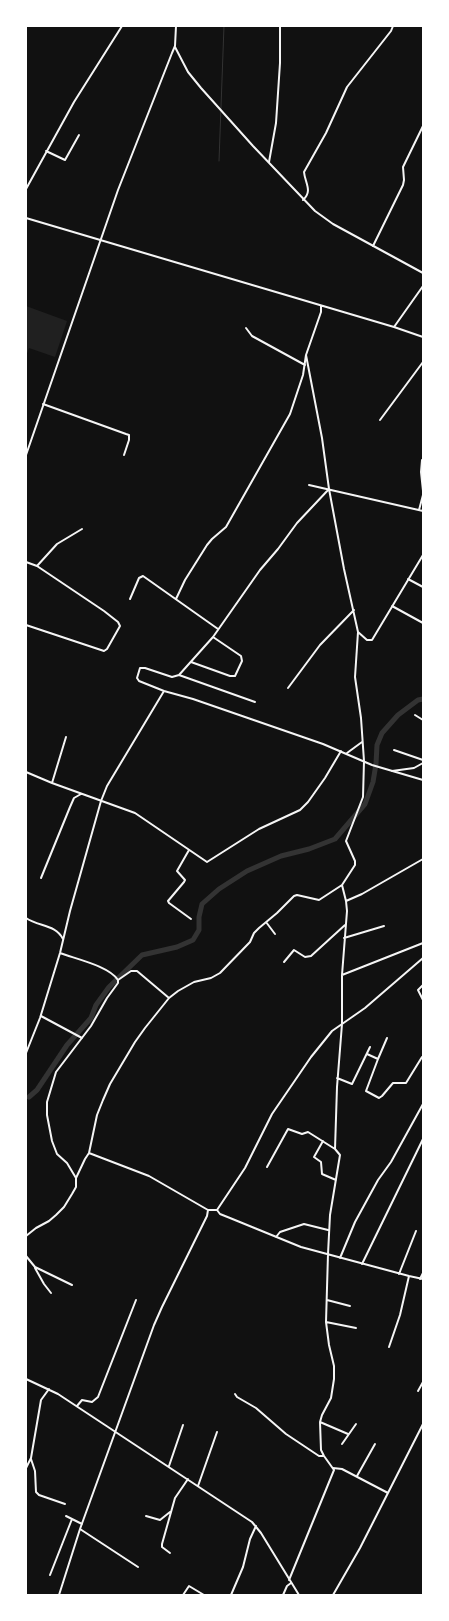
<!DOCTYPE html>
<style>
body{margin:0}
#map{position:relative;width:449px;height:1621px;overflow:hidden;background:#111;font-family:Raleway,sans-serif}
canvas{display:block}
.frame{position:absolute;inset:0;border:27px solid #fff;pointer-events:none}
</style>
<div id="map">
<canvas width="449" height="1621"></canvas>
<div class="frame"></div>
</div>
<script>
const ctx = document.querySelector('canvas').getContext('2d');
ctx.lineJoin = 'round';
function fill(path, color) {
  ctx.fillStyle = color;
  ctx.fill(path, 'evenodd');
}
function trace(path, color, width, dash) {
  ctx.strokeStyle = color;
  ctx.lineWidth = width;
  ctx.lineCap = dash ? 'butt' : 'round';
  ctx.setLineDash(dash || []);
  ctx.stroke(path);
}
fill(new Path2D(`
 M26 306 67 321 55 357 29 348 26 356Z`), '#202020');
trace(new Path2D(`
 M219 161 224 26`), '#333', 1);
trace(new Path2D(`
 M29 1097 37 1090 67 1045 91 1018 96 1005 109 987 142 955 177 947 193 940 199 930V917L202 904 219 889 247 871 281 856 309 849 335 839 365 804 373 782 376 764 377 745 382 733 398 715 418 700 423 699`), '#333', 5);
trace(new Path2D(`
 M46 151 65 160 79 135
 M269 162 276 123 280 63V26
 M26 189 74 102 122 26
 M303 200C313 191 305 183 304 172L326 133 347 87 391 31 393 26
 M26 218 394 327 423 337
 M373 246 403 185 404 180 403 167 423 126
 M394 327 423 286
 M246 328 252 336 305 365
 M43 404 126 434 129 435V440L124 455
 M380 420 423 362
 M422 460 421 472 423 491
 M309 485 423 511
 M419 510 423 495
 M26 562 37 566 104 611 118 622 120 626 107 649 104 651 26 625
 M37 566 57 544 82 529
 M408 579 423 587
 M130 599 139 578 143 576 218 629
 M176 599 185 580 207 545 212 539 226 527 290 414 303 375 306 355 321 312V306
 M392 606 423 623
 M358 632 367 640H372L423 555
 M191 662 230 676H235L242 661 241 656 213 637
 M179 675 213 637 260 570 278 549 297 523 329 489
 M288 688 320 645 354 610
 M164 691 193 699 323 744 372 765 423 780
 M415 715 423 720
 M394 750 423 760
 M347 753 362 742
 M392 771 414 768 423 763
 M26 772 52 783 135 813 207 862 259 829 300 810 308 802 325 778 341 751
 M52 783 66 737
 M189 850 177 871 185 880 184 882 168 901 169 903 191 919
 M41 878 70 807 74 798 81 794
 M346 901 362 894 423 859
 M26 918C39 927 55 924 63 939
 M266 922 275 934
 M344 938 384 926
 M60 953C76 959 109 966 118 980V983L107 998 91 1026 56 1072 47 1102V1115L52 1141 57 1154 67 1163 76 1178
 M284 962 294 950 305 957 311 956 345 925
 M342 975 423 943
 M118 980 131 971H137L169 998
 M423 985 418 990 423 1000
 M41 1016 82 1038
 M26 1053 40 1018 60 953 70 911 101 801 107 786 164 691 139 681 137 678 140 668H145L172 677 179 675 255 702
 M367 1054 378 1059 366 1091 379 1098 382 1096 393 1083H406L422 1057
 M378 1059 387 1038
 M337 1078 352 1084 370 1047
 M323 1141 314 1157 321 1162 322 1174 336 1180
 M89 1153 149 1176 208 1210
 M267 1167 288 1129 302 1134 308 1132 335 1149
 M217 1210 220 1214 230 1218 301 1247 409 1276 423 1279
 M26 1236 36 1228 49 1221 56 1215 64 1207 72 1194 76 1187V1178L85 1159 89 1153 97 1115 103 1100 110 1084 135 1042 145 1028 169 998 178 991 194 982 211 978 220 973 250 942 254 933 259 928 277 913 294 896 297 895 319 900 342 885 355 865V861L346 841 363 797 364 761 361 718 355 677 358 632 344 569 329 489 322 438 306 355
 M276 1237 280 1232 304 1224 328 1230
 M26 1256 35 1267 72 1285
 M340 1258 355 1222 378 1180 391 1162 423 1104
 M362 1264 423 1139
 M35 1268 44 1284 51 1293
 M399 1274 416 1231
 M420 1279 423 1273
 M327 1300 350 1306
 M326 1322 356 1328
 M389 1347 400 1315 409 1276
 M26 1379 58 1394 252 1522 261 1533 299 1595
 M418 1391 423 1382
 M235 1394 237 1397 256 1408 286 1434 319 1456H324
 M77 1406 82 1400 92 1402 98 1397 136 1300
 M320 1422 348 1434
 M342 1444 356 1424
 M31 1459 35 1471 36 1492 39 1495 65 1504
 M169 1466 183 1425
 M26 1468 31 1458 41 1400 49 1389
 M333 1468 342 1469 388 1493
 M357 1476 375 1444
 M198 1486 217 1432
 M66 1516 82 1524
 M146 1516 160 1520 170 1512
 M80 1529 138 1567
 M170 1553 162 1547V1544L175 1498 188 1479
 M50 1575 72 1519
 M289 1580 334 1470 324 1456 321 1450 320 1422 322 1415 331 1398 334 1379V1366L329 1345 326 1322 328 1254 330 1215 340 1155 335 1149 337 1087 342 1024V975L347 911 346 901 342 885
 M59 1595 80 1529 154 1325 162 1307 207 1216 208 1210H217L245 1168 272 1114 311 1057 332 1031 365 1008 423 958
 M183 1595 189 1586 204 1595
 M231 1595 243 1567 250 1539 256 1526
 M283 1595 287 1586 291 1583
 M333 1595 360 1548 423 1424`), '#f5f5f5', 2);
trace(new Path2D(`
 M175 47 188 72 201 88 253 146 315 211 333 224 423 273
 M26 455 118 190 172 53 175 46 176 26`), '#f5f5f5', 2);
</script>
